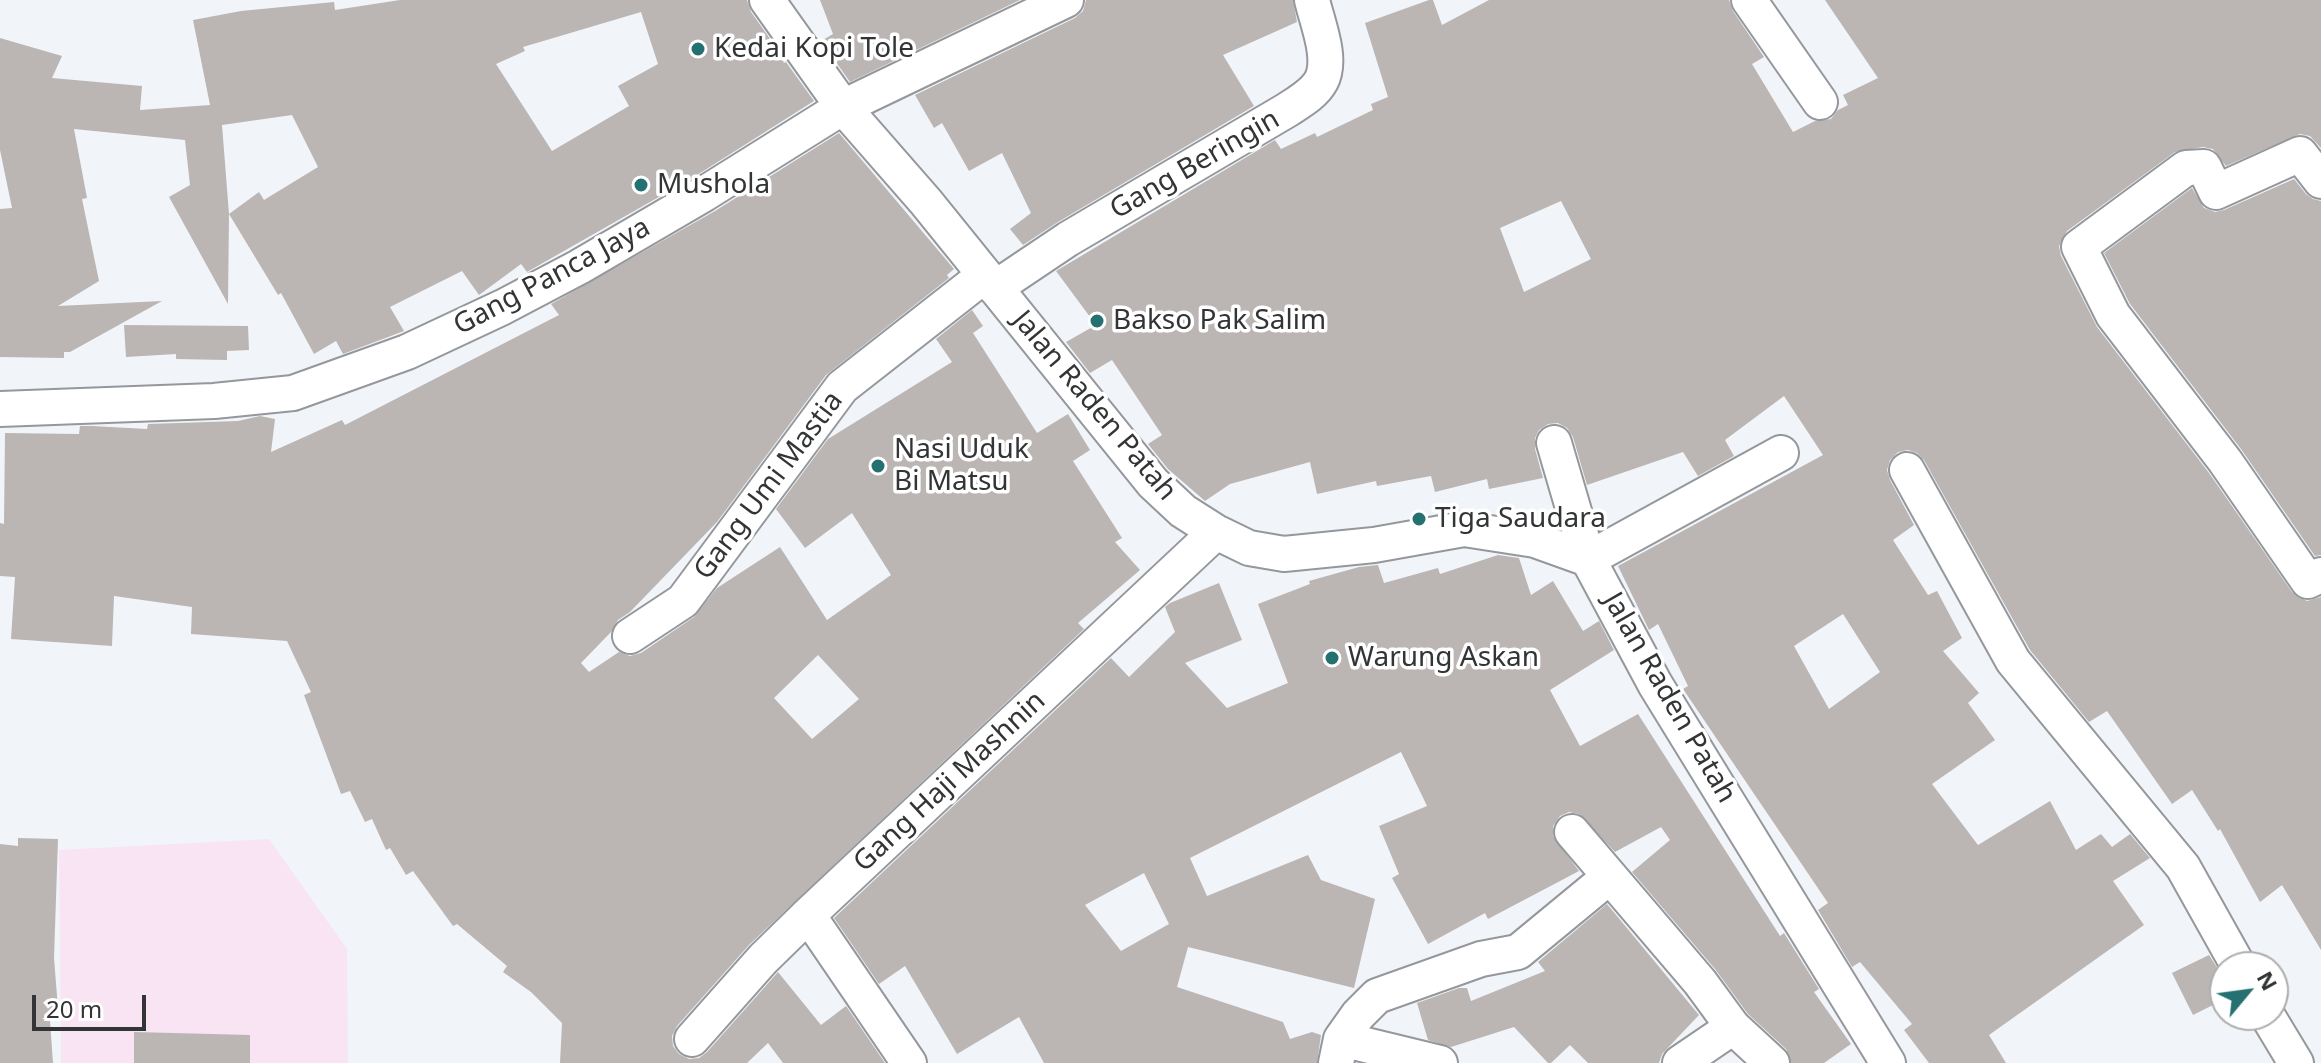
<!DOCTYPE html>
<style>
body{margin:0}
#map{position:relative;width:2321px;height:1063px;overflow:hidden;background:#f1f5f9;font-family:"Noto Sans",sans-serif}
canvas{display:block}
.north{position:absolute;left:2209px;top:951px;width:80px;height:80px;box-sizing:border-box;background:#fff;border:2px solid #adaeae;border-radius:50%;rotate:61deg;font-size:22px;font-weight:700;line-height:32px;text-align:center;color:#323435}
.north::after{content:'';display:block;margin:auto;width:28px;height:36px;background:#257070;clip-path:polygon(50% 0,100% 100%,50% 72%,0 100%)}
.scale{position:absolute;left:32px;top:995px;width:114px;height:36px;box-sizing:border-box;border:4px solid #323435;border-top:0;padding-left:10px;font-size:24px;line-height:28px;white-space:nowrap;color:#323435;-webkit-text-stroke:6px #fff;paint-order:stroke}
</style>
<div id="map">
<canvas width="2321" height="1063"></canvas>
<div class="north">N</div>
<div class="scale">20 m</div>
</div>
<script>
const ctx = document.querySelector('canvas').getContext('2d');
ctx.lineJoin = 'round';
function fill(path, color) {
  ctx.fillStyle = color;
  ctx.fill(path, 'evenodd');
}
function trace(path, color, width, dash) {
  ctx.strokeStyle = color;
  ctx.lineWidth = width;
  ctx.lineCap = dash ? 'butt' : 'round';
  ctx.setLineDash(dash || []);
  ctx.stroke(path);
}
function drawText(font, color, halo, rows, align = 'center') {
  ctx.font = font + ' "Noto Sans",sans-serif';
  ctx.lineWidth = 7;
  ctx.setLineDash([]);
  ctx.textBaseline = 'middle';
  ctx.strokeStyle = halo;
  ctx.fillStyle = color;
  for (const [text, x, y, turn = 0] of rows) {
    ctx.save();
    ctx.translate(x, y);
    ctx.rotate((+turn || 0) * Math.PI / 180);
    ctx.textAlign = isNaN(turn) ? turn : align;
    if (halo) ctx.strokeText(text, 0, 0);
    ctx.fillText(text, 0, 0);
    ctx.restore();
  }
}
fill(new Path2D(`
 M269 839 347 949 348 1063H61L59 850Z`), '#f9e4f3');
fill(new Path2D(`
 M400 0H747L751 12 778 50 784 63 786 62 814 101 694 177 527 272 521 264 479 295 462 271 390 307 404 331 343 354 336 341 314 354 281 293 278 295 229 214 228 304 169 197 190 185 185 140 74 129 87 198 82 199 99 281 58 306 162 301 70 352H64V358L0 357V209L12 208 0 150V38L62 56 52 78 142 86 140 110 210 105 193 20 241 11 334 2 335 10ZM641 12 658 64 618 86 629 106 552 151 496 64 525 51 523 47ZM292 115 318 167 264 200 259 192 229 214 222 125Z
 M820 0H1020L850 82 821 41 833 34Z
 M1086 0H1293L1297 22 1223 55 1254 106 1058 222 1023 245 1010 229 1031 213 1002 153 969 171 942 123 934 128 915 95 1075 18 1083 11Z
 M1429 0H1433L1442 25 1489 0H1729L1733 11 1764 57 1752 64 1793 132 1815 121 1831 119 1838 110 1848 105 1843 95 1878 78 1825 0H2321V148L2310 136 2300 134 2226 166 2213 149 2203 147 2175 152 2067 231 2059 246 2061 256 2097 327 2209 473 2292 592 2307 601 2321 597V950L2282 885 2260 902 2220 829 2218 831 2192 790 2172 804 2107 711 2089 722 2030 650 1924 460 1917 453 1908 450 1898 452 1890 460 1887 470 1890 480 1914 525 1893 540 1928 595 1937 591 1962 638 1943 651 1979 693 1968 703 1995 740 1932 784 1978 845 2050 801 2076 850 2101 834 2112 847 2130 834 2150 858 2113 881 2144 925 1989 1035 2006 1063H1929L1904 1030 1912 1024 1860 962 1852 967 1818 910 1828 903 1683 689 1688 686 1658 624 1649 630 1618 566 1823 455 1784 396 1725 440 1734 456 1698 476 1683 452 1587 485 1573 437 1567 428 1558 423 1548 424 1539 430 1535 438V449L1543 478 1489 489 1487 479 1435 492 1431 476 1377 486 1376 481 1317 494 1310 462 1230 484 1205 501 1168 469 1148 444 1162 435 1112 360 1090 373 1066 342 1096 325 1056 271 1275 140 1281 149 1315 133 1317 137 1373 110 1371 104 1388 97 1365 23ZM1561 201 1591 259 1524 292 1500 228ZM1843 614 1880 672 1829 709 1794 646Z
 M839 133 954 269 947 275 949 278 826 375 717 522 630 612 618 620 611 632 581 663 589 672 619 652 630 656 641 653 694 617 717 588 780 547 827 620 891 575 852 513 805 548 776 509 828 439 952 362 936 339 972 310 983 326 973 333 1037 433 1068 414 1090 450 1073 461 1122 538 1115 542 1140 570 1078 623 1084 629 749 945 677 1026 672 1036 673 1046 679 1054 689 1059 699 1058 707 1052 778 972 821 1025 846 1006 885 1063H783L768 1043 747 1063H560L562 1023 531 992 503 972 507 966 457 924 453 926 413 871 406 875 390 848 386 850 372 819 365 822 350 791 341 794 304 695 311 692 287 641 191 634 192 607 114 596 112 646 11 639 15 577 0 576V523L4 524 5 433 79 434 80 426H92L147 429 148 424 238 421 260 416 275 419 271 452 342 420 345 425 559 315 551 304 715 211ZM818 655 859 699 812 739 774 698Z
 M2294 179 2306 194 2313 199 2321 201V555L2315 556 2241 449 2130 304 2104 253 2192 188 2204 208 2215 212 2224 210Z
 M124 325 248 326 249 350 227 351V360L176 359V354L126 357Z
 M1498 555 1519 558 1531 595 1553 581 1583 631 1599 621 1614 650 1550 690 1580 746 1638 714 1780 936 1784 933 1819 989 1814 992 1851 1044 1824 1063H1791L1786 1049 1748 1014 1715 969 1632 872 1670 840 1661 827 1615 852 1579 814 1569 812 1560 816 1553 826V836L1579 871 1488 919 1485 913 1428 944 1392 878 1399 874 1379 826 1427 806 1401 752 1190 858 1207 896 1308 855 1321 880 1375 899 1354 988 1188 947 1177 987 1283 1022 1290 1039 1312 1032 1321 1035 1317 1063H1044L1019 1017 957 1054 905 966 879 984 834 918 1111 658 1129 677 1175 632 1165 607 1170 603 1219 583 1242 640 1185 663 1227 708 1288 683 1258 604 1310 584 1309 581 1359 567 1378 565 1384 583 1438 568 1440 574ZM1144 873 1169 924 1121 951 1085 905Z
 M18 838 58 839 54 958 59 1021H50L53 1063H0V844L18 846Z
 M1607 904 1699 1015 1662 1054 1659 1063H1588L1570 1045 1551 1063H1548L1514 1027 1451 1047 1428 1040 1417 1003 1459 988H1467L1471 1001 1545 971 1538 962Z
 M2209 955 2225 980V999L2193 1015 2172 973Z
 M134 1032 250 1035V1063H134Z`), '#bbb5b4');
const street = new Path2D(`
 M767 0 843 107 926 202 1153 483 1183 511 1216 532 1249 548 1284 554 1374 545 1464 529 1535 540 1588 559 1655 684 1888 1063
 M1749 0 1820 102
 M2321 181 2300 154 2216 192 2204 167 2186 168 2079 247 2113 315 2225 461 2308 581 2321 575
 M995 288 1068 239 1287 110C1299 102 1314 94 1321 81 1333 59 1317 22 1312 0
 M0 409 214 401 293 393 407 352 503 307 579 267 704 194 843 107 1066 0
 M1554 443 1588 559 1781 453
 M1907 470 2013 661 2183 867 2239 967
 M630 636 683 601 842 387 985 275
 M1572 832 1700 982 1733 1027 1772 1063
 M808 915 909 1063
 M2267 1015 2296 1063
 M692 1039 763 959 808 915 1216 532
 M1341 1039 1440 1063
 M1336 1063 1341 1039 1358 1015 1377 996 1481 959 1518 952 1609 877
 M1680 1063 1733 1027`);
trace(street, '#94979b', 38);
trace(street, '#fff', 34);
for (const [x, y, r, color] of [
 [698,49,8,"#257070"],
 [641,185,8,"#257070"],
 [1097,321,8,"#257070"],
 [878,466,8,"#257070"],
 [1419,519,8,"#257070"],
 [1332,658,8,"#257070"]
]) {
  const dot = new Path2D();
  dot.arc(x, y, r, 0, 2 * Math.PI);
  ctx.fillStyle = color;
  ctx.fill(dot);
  trace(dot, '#fff', 3);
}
drawText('28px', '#323435', '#fff', [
 ["Kedai Kopi Tole",714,49],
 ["Mushola",657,185],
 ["Bakso Pak Salim",1113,321],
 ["Nasi Uduk",894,450],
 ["Bi Matsu",894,482],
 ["Tiga Saudara",1435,519],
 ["Warung Askan",1348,658]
], 'left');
drawText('28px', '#323435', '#fff', [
 ["Gang Beringin",1195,165,-30],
 ["Gang Panca Jaya",552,277,-28],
 ["Jalan Raden Patah",1094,406,50],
 ["Gang Umi Mastia",769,486,-53],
 ["Jalan Raden Patah",1669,698,60],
 ["Gang Haji Mashnin",950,782,-43]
]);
</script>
